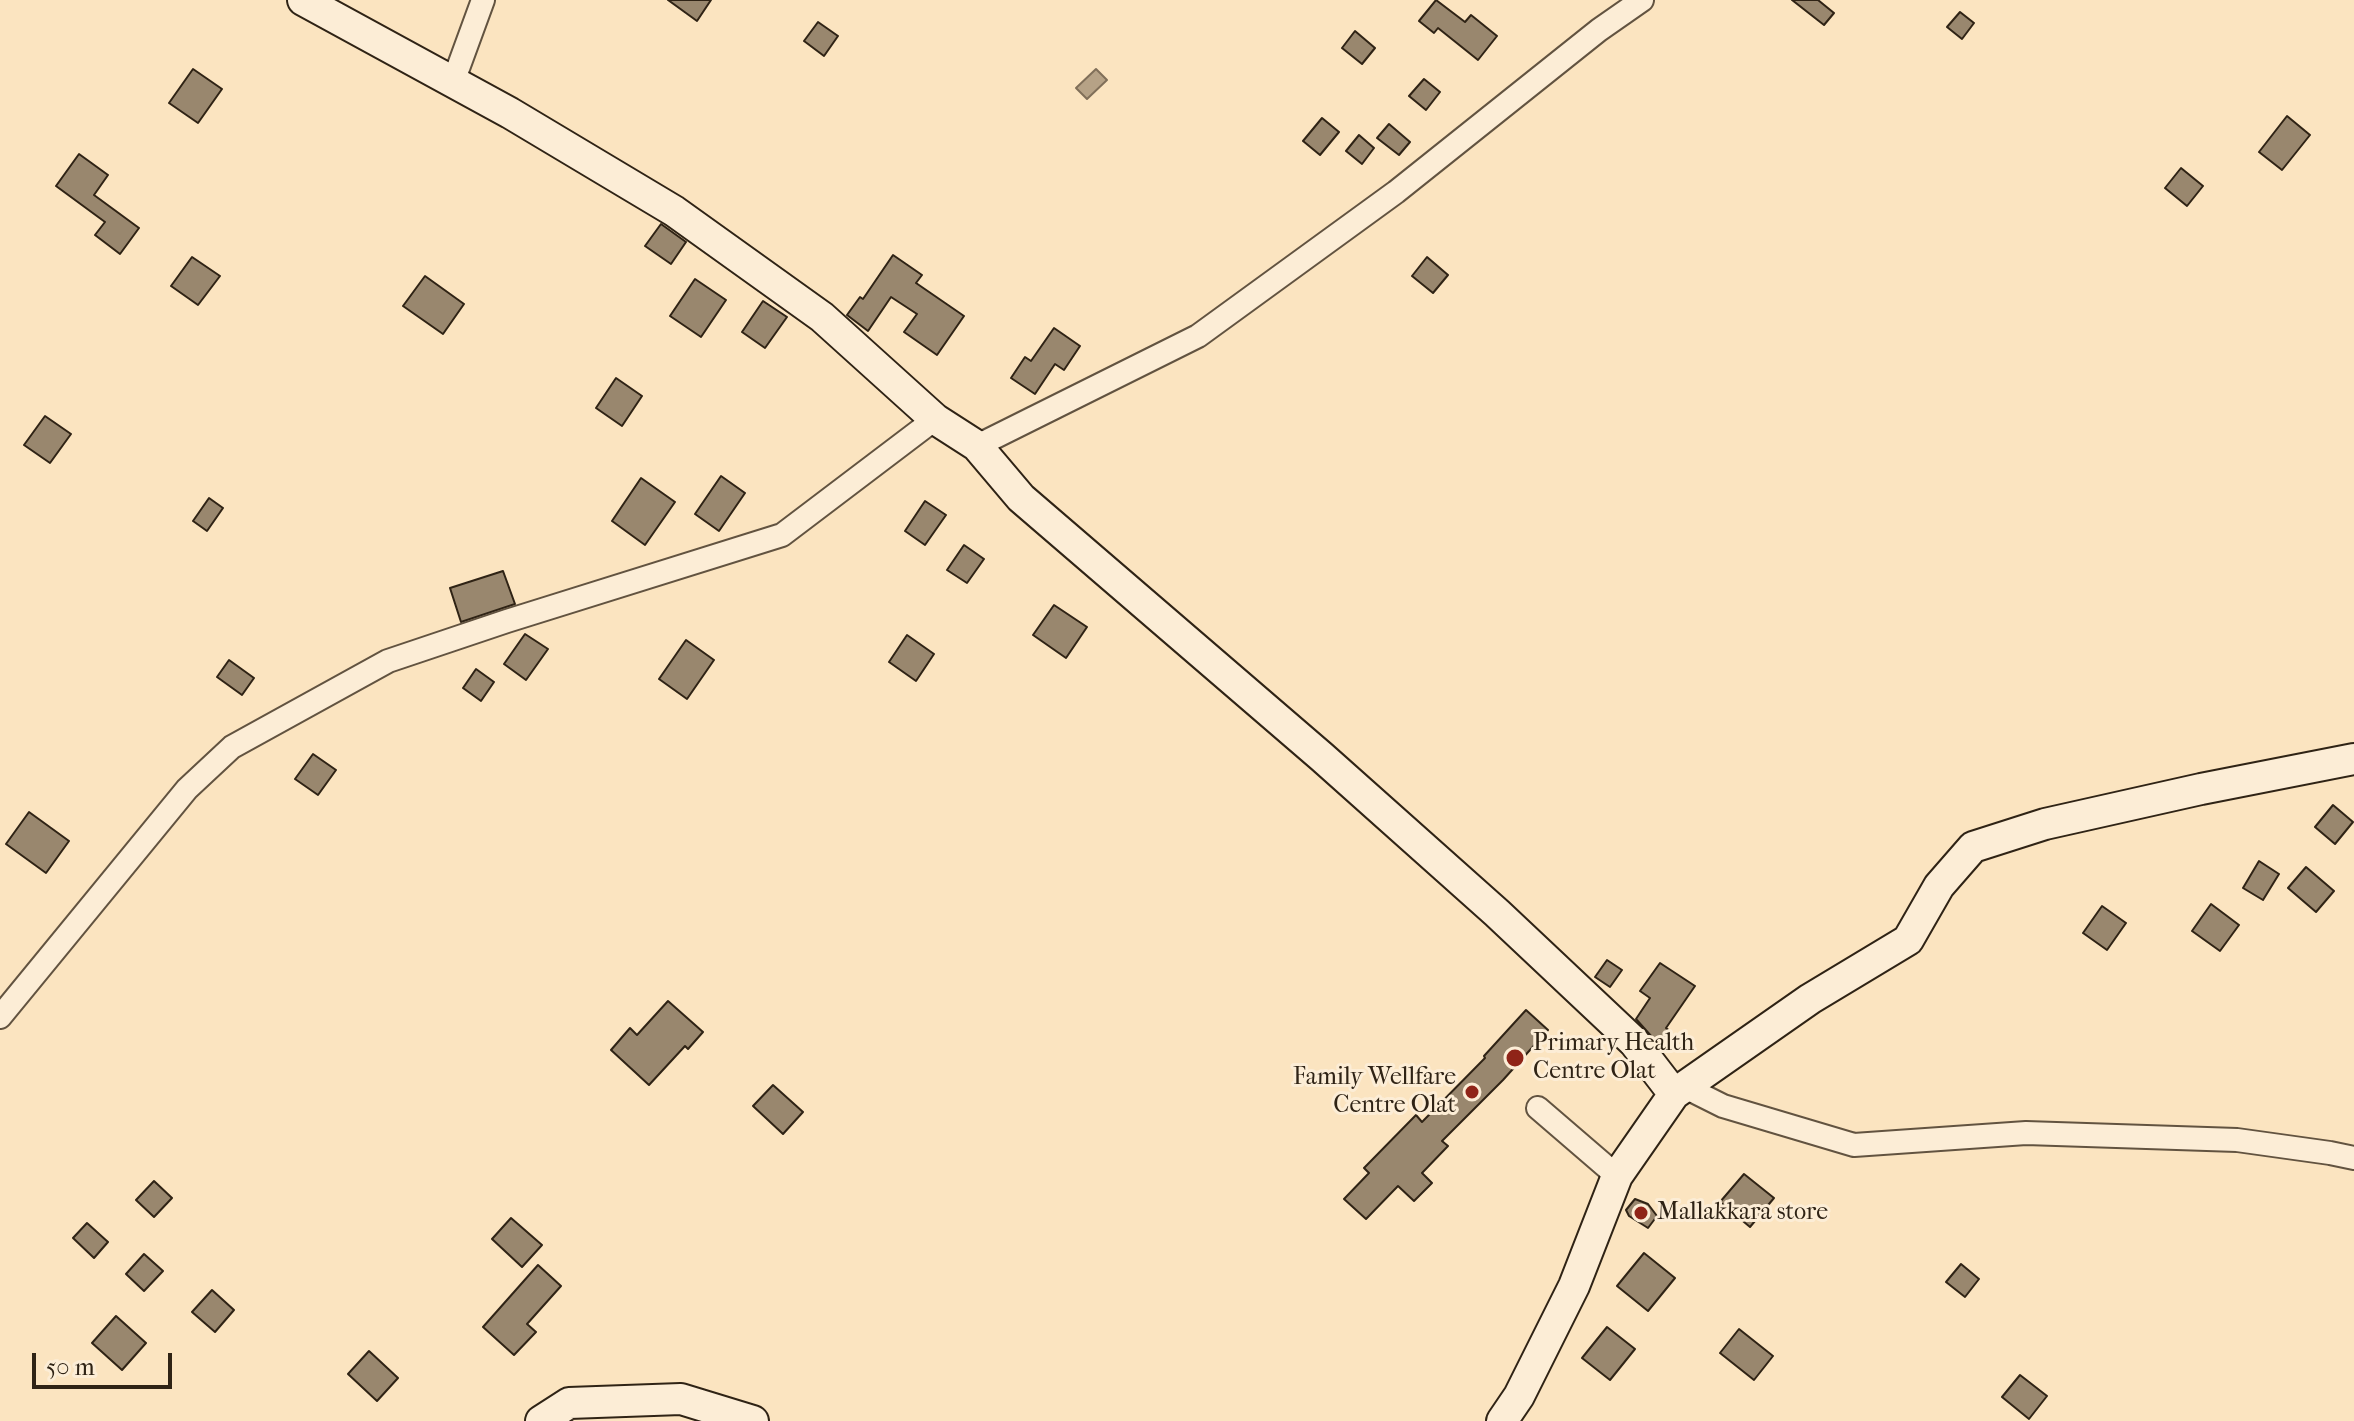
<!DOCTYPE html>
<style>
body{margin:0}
#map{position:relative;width:2354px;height:1421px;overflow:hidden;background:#fbe4c0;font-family:"IM FELL French Canon",serif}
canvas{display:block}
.scale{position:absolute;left:32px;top:1353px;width:140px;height:36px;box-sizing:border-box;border:4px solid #2f2315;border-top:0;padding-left:10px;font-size:24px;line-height:28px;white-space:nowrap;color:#2f2315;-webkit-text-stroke:6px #fcedd6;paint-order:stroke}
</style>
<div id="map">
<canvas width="2354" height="1421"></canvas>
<div class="scale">50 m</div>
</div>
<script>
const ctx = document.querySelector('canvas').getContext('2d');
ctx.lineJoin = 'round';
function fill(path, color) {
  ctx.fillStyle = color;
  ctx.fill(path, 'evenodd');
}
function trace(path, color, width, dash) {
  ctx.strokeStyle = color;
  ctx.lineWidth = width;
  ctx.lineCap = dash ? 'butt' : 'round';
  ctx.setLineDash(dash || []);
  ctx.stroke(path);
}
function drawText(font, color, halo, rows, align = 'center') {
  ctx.font = font + ' "IM FELL French Canon",serif';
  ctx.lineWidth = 6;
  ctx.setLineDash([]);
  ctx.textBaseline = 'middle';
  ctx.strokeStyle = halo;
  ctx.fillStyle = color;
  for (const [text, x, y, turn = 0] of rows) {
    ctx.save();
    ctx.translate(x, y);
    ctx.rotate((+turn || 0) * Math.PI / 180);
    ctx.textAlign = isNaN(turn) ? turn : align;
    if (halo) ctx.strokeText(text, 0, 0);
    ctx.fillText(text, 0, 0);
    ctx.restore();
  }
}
const water = new Path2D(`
 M1096 69 1107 80 1087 99 1076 88Z`);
fill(water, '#b6a286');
trace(water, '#806f59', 2);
const building = new Path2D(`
 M668 0H711L697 21Z
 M1436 0 1465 22 1471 15 1497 36 1478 60 1438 28 1434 33 1419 21Z
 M1792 0H1818L1834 13 1824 25Z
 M1960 12 1974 23 1962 39 1947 27Z
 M818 22 838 36 824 56 804 41Z
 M1355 31 1375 48 1362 64 1342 48Z
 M193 69 222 89 198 123 169 103Z
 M1424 79 1440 92 1426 110 1409 96Z
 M2287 116 2310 135 2282 170 2259 152Z
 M1322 118 1339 132 1320 155 1303 141Z
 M1389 124 1410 142 1399 155 1377 138Z
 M1359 135 1374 148 1362 164 1346 151Z
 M79 154 108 175 94 195 139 228 120 254 95 235 105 222 56 186Z
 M2181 168 2203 186 2187 206 2165 188Z
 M661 224 686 242 671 264 645 246Z
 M893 255 922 275 916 283 964 316 937 355 904 332 917 314 891 297 868 331 847 315 860 297 863 299Z
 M192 257 220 276 198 305 171 286Z
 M1427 257 1448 275 1433 293 1412 276Z
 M425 276 464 304 443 334 403 306Z
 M695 279 726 300 701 337 670 316Z
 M763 301 787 317 765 348 742 332Z
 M1054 328 1080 346 1064 370 1055 364 1035 394 1011 378 1025 357 1031 361Z
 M616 378 642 396 622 426 596 408Z
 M45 416 71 434 50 463 24 445Z
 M721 476 745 493 719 531 695 514Z
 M641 478 675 502 645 545 612 521Z
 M209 498 223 508 207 531 193 521Z
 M925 501 946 515 925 545 905 531Z
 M964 545 984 559 967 583 947 570Z
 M503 571 515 604 461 622 450 588Z
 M1054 605 1087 627 1066 658 1033 635Z
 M525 634 548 649 526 680 504 664Z
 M907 635 934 654 916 681 889 662Z
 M686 640 714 660 687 699 659 679Z
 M229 660 254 678 242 695 217 677Z
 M476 669 494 682 481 701 463 688Z
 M313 754 336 770 318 795 295 779Z
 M2333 805 2353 822 2335 844 2315 827Z
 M29 812 69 841 46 873 6 844Z
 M2259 861 2279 874 2263 900 2243 888Z
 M2306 867 2334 891 2316 912 2288 888Z
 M2211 904 2239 925 2220 951 2192 931Z
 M2102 906 2126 923 2107 950 2083 933Z
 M1607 960 1622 970 1610 987 1595 977Z
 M1660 963 1695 986 1666 1028 1670 1031 1660 1046 1636 1019 1650 998 1640 991Z
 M668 1001 703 1032 688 1049 685 1046 649 1085 611 1050 630 1028 637 1035Z
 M1526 1010 1548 1030 1503 1080 1442 1141 1448 1146 1422 1173 1432 1183 1414 1201 1398 1186 1366 1219 1344 1199 1369 1173 1364 1168 1416 1115 1422 1122 1485 1058 1484 1056Z
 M773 1085 803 1112 783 1134 753 1106Z
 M1744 1174 1774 1198 1750 1227 1720 1202Z
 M154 1181 172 1198 154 1217 136 1200Z
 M1635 1199 1648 1204 1657 1216 1648 1228 1629 1216 1626 1210Z
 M511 1218 542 1245 522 1267 492 1239Z
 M87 1223 108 1242 94 1258 73 1238Z
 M1644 1253 1675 1278 1648 1311 1617 1286Z
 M144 1254 163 1271 144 1291 126 1274Z
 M1961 1264 1979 1279 1965 1297 1946 1282Z
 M538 1265 561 1286 527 1324 536 1332 514 1355 483 1327Z
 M212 1290 234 1310 215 1332 192 1312Z
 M116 1316 146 1343 122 1370 92 1343Z
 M1607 1327 1635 1349 1610 1380 1582 1358Z
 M1739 1329 1773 1356 1754 1380 1720 1353Z
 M369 1351 398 1378 377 1401 348 1374Z
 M2020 1375 2047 1396 2029 1419 2002 1397Z`);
fill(building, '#99876e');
trace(building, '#2f2315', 2);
const street = new Path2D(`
 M453 82 483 0
 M977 446 1198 336 1396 192 1599 30 1642 0
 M0 1017 187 789 232 747 388 661 507 621 782 535 935 419
 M1685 1087 1723 1106 1854 1145 2026 1133 2237 1140 2330 1153 2354 1158
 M1538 1108 1617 1176`);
const secondary = new Path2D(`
 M303 0 510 113 674 211 822 317 935 419 977 446 1021 498 1322 757 1497 913 1634 1042 1674 1094
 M541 1421 569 1403 681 1399 753 1421
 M1502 1421 1519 1396 1574 1286 1617 1176 1674 1094 1810 999 1908 940 1939 886 1973 847 2045 824 2201 789 2354 759`);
trace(street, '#625340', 26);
trace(secondary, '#2f2315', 34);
trace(street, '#fcedd6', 22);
trace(secondary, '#fcedd6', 30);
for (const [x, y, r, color] of [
 [1515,1058,10,"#8f2418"],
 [1472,1092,8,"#8f2418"],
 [1641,1213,8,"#8f2418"]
]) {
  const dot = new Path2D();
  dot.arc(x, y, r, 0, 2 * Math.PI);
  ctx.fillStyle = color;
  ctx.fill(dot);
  trace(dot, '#fcedd6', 3);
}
drawText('24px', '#2f2315', '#fcedd6', [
 ["Primary Health",1533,1044],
 ["Centre Olat",1533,1072],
 ["Family Wellfare",1456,1078,"right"],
 ["Centre Olat",1456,1106,"right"],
 ["Mallakkara store",1657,1213]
], 'left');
</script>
